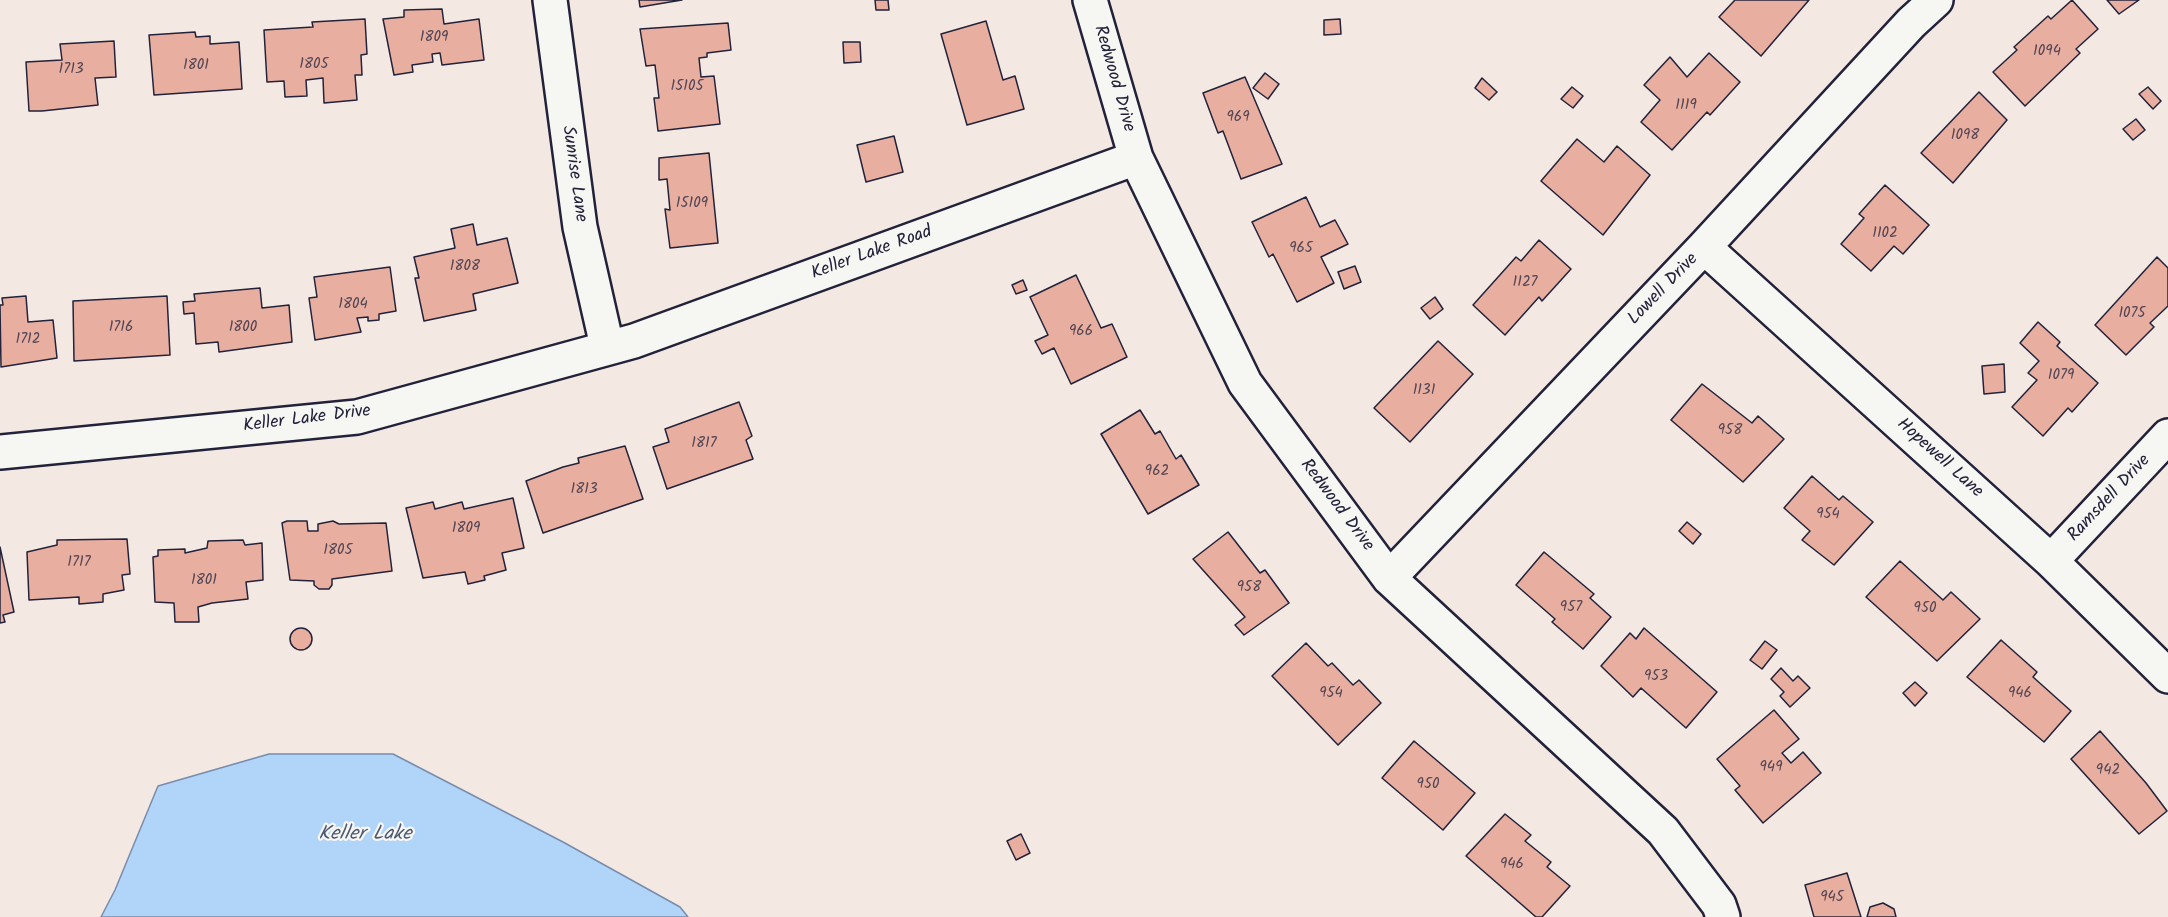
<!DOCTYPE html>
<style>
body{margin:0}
canvas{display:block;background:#f3e8e2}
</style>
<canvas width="2168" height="917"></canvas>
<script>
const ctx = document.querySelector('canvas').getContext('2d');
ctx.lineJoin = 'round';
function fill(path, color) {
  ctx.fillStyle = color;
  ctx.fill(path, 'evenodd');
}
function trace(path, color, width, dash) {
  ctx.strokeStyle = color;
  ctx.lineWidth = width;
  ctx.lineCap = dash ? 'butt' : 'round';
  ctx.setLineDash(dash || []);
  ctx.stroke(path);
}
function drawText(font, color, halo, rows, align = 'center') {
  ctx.font = font + ' Kalam,sans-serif';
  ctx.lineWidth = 4.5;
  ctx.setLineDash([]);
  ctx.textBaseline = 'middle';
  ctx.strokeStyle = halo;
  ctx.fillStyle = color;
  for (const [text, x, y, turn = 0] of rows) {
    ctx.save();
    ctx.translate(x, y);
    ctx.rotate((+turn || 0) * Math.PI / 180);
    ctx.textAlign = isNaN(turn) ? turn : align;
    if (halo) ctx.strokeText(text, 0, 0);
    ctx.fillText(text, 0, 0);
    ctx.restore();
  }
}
const water = new Path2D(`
 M269 754H393L563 842 680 907 688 917H101L115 890 158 786Z`);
fill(water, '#b1d5f9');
trace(water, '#788dad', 1.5);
const building = new Path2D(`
 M639 0H682L640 7Z
 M875 0H888L889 10H876Z
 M1735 0H1809L1761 56 1719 17Z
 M2072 0 2098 29 2076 49 2080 53 2025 106 1993 72 2017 50 2014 47 2048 16 2051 19Z
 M2107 0H2139L2119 14Z
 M442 9 444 24 479 19 484 60 442 65 440 53 432 54 433 62 412 65 413 72 394 75 383 19 404 17V10Z
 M365 19 367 54 361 55 362 75H355L357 100 324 103 323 78 306 80 307 96 285 97 284 81 267 82 264 30 313 27 312 22Z
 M1340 19 1341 34 1324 35V20Z
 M986 21 1003 80 1015 76 1024 109 967 125 941 34Z
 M728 23 731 50 707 53V57L699 58 701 77 714 76 720 124 658 131 654 98H659L655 65 646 66 640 29Z
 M195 32 196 37 210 36V44L239 42 242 89 154 95 149 35Z
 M114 41 116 77 95 78 98 105 42 111H29L26 62 62 60 60 44Z
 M843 42H860L861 62 844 63Z
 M1709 53 1740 82 1710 115 1707 112 1672 150 1641 122 1660 100 1644 85 1670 57 1687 77Z
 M1265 73 1279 84 1268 99 1253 88Z
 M1245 77 1282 164 1241 179 1223 131 1218 133 1203 93Z
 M1482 78 1497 92 1489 100 1475 88Z
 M1572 87 1583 96 1573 108 1561 99Z
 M2148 87 2161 101 2153 109 2139 94Z
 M1979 92 2007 120 1953 183 1921 153Z
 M2136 119 2145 130 2133 140 2123 129Z
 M894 136 903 172 866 182 857 145Z
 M1577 139 1604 162 1617 146 1650 175 1603 235 1541 181Z
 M709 153 718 243 670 248 665 209 670 210 667 179 659 180V158Z
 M1885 185 1929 225 1903 254 1894 246 1871 271 1841 244 1864 218 1859 214Z
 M1306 197 1320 227 1335 220 1348 244 1321 257 1334 283 1297 302 1273 254 1269 257 1252 222Z
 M473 224 477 245 507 238 518 283 473 294 476 310 424 321 415 278H419L414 257 455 248 451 229Z
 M1539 240 1571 269 1542 301 1539 297 1505 335 1473 305 1516 257 1521 261Z
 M2157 257 2168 268V306L2150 323 2154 327 2126 355 2095 325Z
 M1355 266 1361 282 1344 289 1338 272Z
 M390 267 396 311 379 314V320L368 321V317L357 318 361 332 315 340 309 298 317 297 314 277Z
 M1076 275 1101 328 1112 324 1127 357 1071 384 1054 348 1042 354 1035 341 1048 335 1030 297Z
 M1023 280 1027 290 1016 294 1012 285Z
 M260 288 262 308 289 305 292 342 219 352 218 342 196 344 194 313 184 314 183 302 195 301 194 294Z
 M26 296 28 322 53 320 57 358 1 367 0 305H3L2 298Z
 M167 296 170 355 74 361 73 301Z
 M1435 297 1443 309 1430 319 1421 308Z
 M2038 322 2060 342 2057 346 2098 383 2072 412 2068 408 2043 436 2012 407 2037 380 2028 373 2039 361 2020 343Z
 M1438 341 1473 374 1410 442 1374 408Z
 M2004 364 2005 392 1984 394 1982 366Z
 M1702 384 1752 423 1758 416 1784 439 1743 482 1671 420Z
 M739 402 752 436 746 440 753 459 667 489 653 447 669 442 665 429Z
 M1140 410 1155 434 1160 431 1176 459 1181 455 1199 485 1148 514 1101 434Z
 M625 446 643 499 543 533 526 481 563 467 579 463 578 458Z
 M1812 476 1839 500 1843 496 1873 522 1834 565 1802 540 1810 531 1784 508Z
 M513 498 524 548 502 553 506 570 484 576 485 580 468 584 465 572 423 578 406 508 433 502 435 509 462 502 464 509Z
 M287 521H307L308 531H318V524L333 521 339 524 386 523 392 571 332 579V585L329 589H319L314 585V581L290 580 282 523Z
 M1687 522 1701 534 1693 544 1679 531Z
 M1228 532 1260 573 1265 570 1289 603 1244 635 1235 625 1245 617 1193 559Z
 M127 539 130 574 122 575 124 590 103 594V602L79 604V597L29 600 27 552 57 545V540Z
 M243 540 245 545 262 543 263 580 246 582 248 599 212 603 198 607 199 622H175L174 603 155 602 153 557 158 556V550L185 549V553L207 548 208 541Z
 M0 547 14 612 3 615 5 622 0 623Z
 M1544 552 1594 594 1590 598 1611 617 1583 649 1552 622 1555 619 1516 585Z
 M1900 561 1943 600 1951 592 1980 619 1937 661 1866 597Z
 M1644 628 1717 692 1686 728 1641 688 1633 697 1601 666 1630 633 1636 639Z
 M290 639a11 11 0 1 1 22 0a11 11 0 1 1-22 0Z
 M2001 640 2037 672 2033 677 2071 711 2044 742 1967 677Z
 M1765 641 1777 650 1762 669 1750 660Z
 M1306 643 1328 666 1332 663 1353 685 1359 680 1381 703 1338 745 1272 676Z
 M1781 668 1793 681 1798 676 1810 688 1790 707 1780 696 1784 692 1771 679Z
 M1915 682 1927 693 1915 706 1903 693Z
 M1774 710 1799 739 1782 753 1791 763 1803 752 1821 773 1763 823 1735 790 1740 786 1717 759Z
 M2100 731 2146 783 2167 811 2139 834 2071 759Z
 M1414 741 1475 793 1443 830 1382 778Z
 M1505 814 1531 835 1525 841 1551 862 1547 867 1570 886 1542 917H1536L1466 856Z
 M1021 834 1030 853 1016 860 1007 841Z
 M1847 873 1861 917H1814L1805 885Z
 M1883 903 1894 909 1896 917H1867L1870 907Z`);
fill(building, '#e8afa0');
trace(building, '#22223b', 1.5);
const street = new Path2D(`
 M550 0 580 227 607 346
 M1090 0 1136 158 1245 383 1389 578 1663 831 1719 905 1723 917
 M1704 247 2051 561 2168 676
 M0 452 357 417 634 341 1136 158
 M2051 561 2168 436
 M1389 578 1704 247 1911 23 1936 0`);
trace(street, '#22223b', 38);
trace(street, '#f6f6f2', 33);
drawText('15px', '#544554', null, [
 ["1809",434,38],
 ["1094",2047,52],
 ["1805",314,65],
 ["1801",196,66],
 ["1713",71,70],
 ["15105",687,87],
 ["1119",1686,106],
 ["969",1238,118],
 ["1098",1965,136],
 ["15109",692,204],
 ["1102",1885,234],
 ["965",1301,249],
 ["1808",465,267],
 ["1127",1525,283],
 ["1804",353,305],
 ["1075",2132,314],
 ["1716",121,328],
 ["1800",243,328],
 ["966",1081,332],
 ["1712",28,340],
 ["1079",2061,376],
 ["1131",1424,391],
 ["958",1730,431],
 ["1817",704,444],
 ["962",1157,472],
 ["1813",584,490],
 ["954",1828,515],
 ["1809",466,529],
 ["1805",338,551],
 ["1717",79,563],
 ["1801",204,581],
 ["958",1249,588],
 ["957",1571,608],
 ["950",1925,609],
 ["953",1656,677],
 ["954",1331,694],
 ["946",2020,694],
 ["949",1771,768],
 ["942",2108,771],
 ["950",1428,785],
 ["946",1512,865],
 ["945",1832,898]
]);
drawText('18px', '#22223b', '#f6f6f2', [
 ["Redwood Drive",1113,79,74],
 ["Sunrise Lane",573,174,82],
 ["Keller Lake Road",872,254,-20],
 ["Lowell Drive",1664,290,-46],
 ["Keller Lake Drive",307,420,-7],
 ["Hopewell Lane",1939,459,42],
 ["Ramsdell Drive",2110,499,-47],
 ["Redwood Drive",1336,506,53]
]);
drawText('italic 20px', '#4d5874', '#f6f6f2', [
 ["Keller Lake",365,836]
]);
</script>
